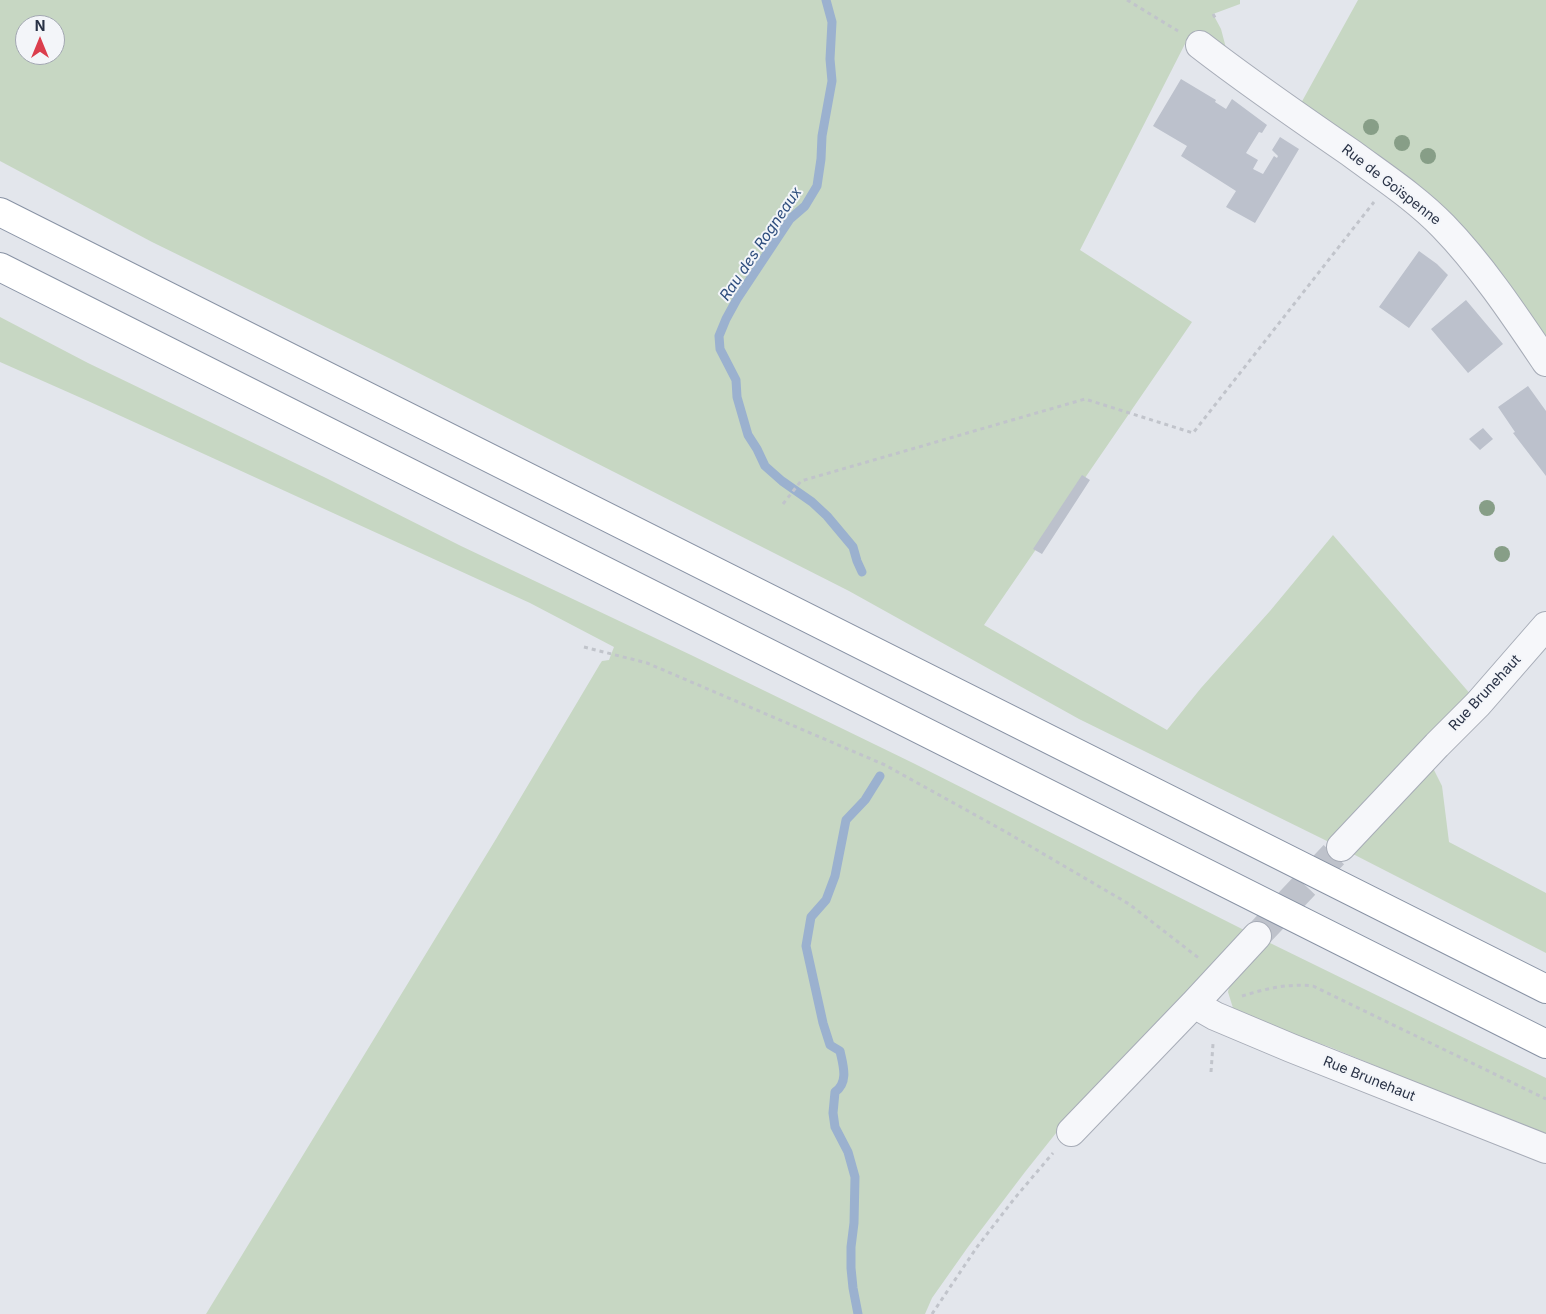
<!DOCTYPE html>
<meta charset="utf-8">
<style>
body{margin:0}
#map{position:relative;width:1546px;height:1314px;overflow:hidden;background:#e3e6ec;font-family:Inter,sans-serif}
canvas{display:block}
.north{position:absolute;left:15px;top:15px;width:50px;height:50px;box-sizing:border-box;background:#f3f5f9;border:1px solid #a2a7b1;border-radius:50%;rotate:0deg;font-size:14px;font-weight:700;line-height:20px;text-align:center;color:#293246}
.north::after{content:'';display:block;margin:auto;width:18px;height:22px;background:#db3e4d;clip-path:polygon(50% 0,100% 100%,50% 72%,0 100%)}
</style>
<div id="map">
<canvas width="1546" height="1314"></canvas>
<div class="north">N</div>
</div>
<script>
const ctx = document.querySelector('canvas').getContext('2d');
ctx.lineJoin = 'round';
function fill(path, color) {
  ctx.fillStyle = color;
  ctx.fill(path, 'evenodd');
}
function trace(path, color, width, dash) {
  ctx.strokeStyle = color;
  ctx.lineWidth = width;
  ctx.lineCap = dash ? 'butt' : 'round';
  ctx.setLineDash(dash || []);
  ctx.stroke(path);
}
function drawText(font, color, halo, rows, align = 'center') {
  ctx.font = font + ' Inter,sans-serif';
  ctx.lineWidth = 4;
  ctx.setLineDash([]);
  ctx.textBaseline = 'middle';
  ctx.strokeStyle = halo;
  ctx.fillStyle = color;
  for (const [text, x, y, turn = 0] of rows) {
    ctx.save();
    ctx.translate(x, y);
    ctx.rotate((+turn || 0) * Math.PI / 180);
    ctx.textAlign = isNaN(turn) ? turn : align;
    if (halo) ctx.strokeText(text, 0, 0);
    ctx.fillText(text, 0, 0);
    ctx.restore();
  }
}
fill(new Path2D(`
 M0 0H1240V4L1213 14 1221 29 1226 48 1200 45 1188 38 1080 250 1192 322 984 625 1167 730 1201 688 1270 611 1333 535 1472 696 1329 842 1079 719 849 591 393 360 152 242 0 161ZM25 25H55V55H25Z
 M1358 0H1546V347L1492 285 1295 114Z
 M0 317 88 363 326 478 461 546 691 655 913 763 1246 931 1209 967 1068 1118 1025 1172 968 1247 932 1298 925 1314H206L496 839 600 664 602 661 609 660 614 647 530 603 88 401 0 362Z
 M1433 768 1442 786 1449 842 1546 893V953L1351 853Z
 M1268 942 1546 1078V1136L1330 1047 1244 1017 1233 1008 1228 992 1230 983Z`), '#c7d7c3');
trace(new Path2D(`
 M826 0 832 22 830 59 832 81 822 136 821 159 817 186 805 206 790 219 737 299 726 319 719 336 720 349 736 380 737 397 748 435 757 449 765 466 782 481 812 502 827 516 853 547 857 561 862 572
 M858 1314 853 1288 851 1268V1247L854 1223 855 1177 848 1152 835 1127 833 1113 835 1092C849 1082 843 1065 840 1051L830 1045 823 1023 806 946 811 917 826 900 835 876 846 820 865 800 880 776`), '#9bb1cf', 9);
fill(new Path2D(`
 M1181 79 1216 100 1215 102 1226 109 1232 99 1267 125 1262 133 1259 132 1246 153 1258 160 1253 169 1263 174 1274 156 1277 158 1278 156 1272 150 1280 137 1299 149 1255 223 1226 207 1236 191 1181 156 1187 146 1153 126Z
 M1419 251 1437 264 1448 275 1409 328 1379 307Z
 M1466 300 1503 344 1468 373 1431 329Z
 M1528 386 1546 411V476L1513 433 1515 432 1498 407Z
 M1483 428 1493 439 1480 450 1469 439Z
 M1082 475 1090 480 1042 554 1033 549Z`), '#bcc1cc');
trace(new Path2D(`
 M1257 936 1341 847`), '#bec2cb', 28, [28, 14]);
const minor = new Path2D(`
 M1200 45C1249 83 1300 118 1351 153 1382 176 1416 198 1443 226 1481 265 1515 316 1546 362
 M1341 847 1437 745 1478 704 1546 626
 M1194 1004 1257 936
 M1071 1132 1194 1004 1215 1016 1291 1048 1546 1149`);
const highway = new Path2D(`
 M0 212 1546 989
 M0 267 1546 1044`);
trace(minor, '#a7acb7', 30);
trace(highway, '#8892a4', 30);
trace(new Path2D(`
 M1127 0 1178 31
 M1213 14 1217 21
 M783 504 801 481 1085 399 1193 433 1374 202
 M584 647 647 663 885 765 1006 832 1129 904 1200 959
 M1242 996C1265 989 1288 983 1313 986L1546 1099
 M1211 1072 1213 1044
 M932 1314 977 1247 1014 1199 1053 1153`), '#c1c4cb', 3, [4, 4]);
trace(minor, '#f6f7fa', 28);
trace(highway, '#fff', 28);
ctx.fillStyle = '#879e87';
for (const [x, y] of [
 [1371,127],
 [1402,143],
 [1428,156],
 [1487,508],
 [1502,554]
]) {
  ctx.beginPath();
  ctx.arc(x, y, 8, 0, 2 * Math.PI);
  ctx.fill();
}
drawText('14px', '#293246', '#f3f5f9', [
 ["Rue de Goïspenne",1391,185,38],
 ["Rue Brunehaut",1485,693,-47],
 ["Rue Brunehaut",1369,1079,22]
]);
drawText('italic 15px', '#2f4e7e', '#f3f5f9', [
 ["Rau des Rogneaux",761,244,-56]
]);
</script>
